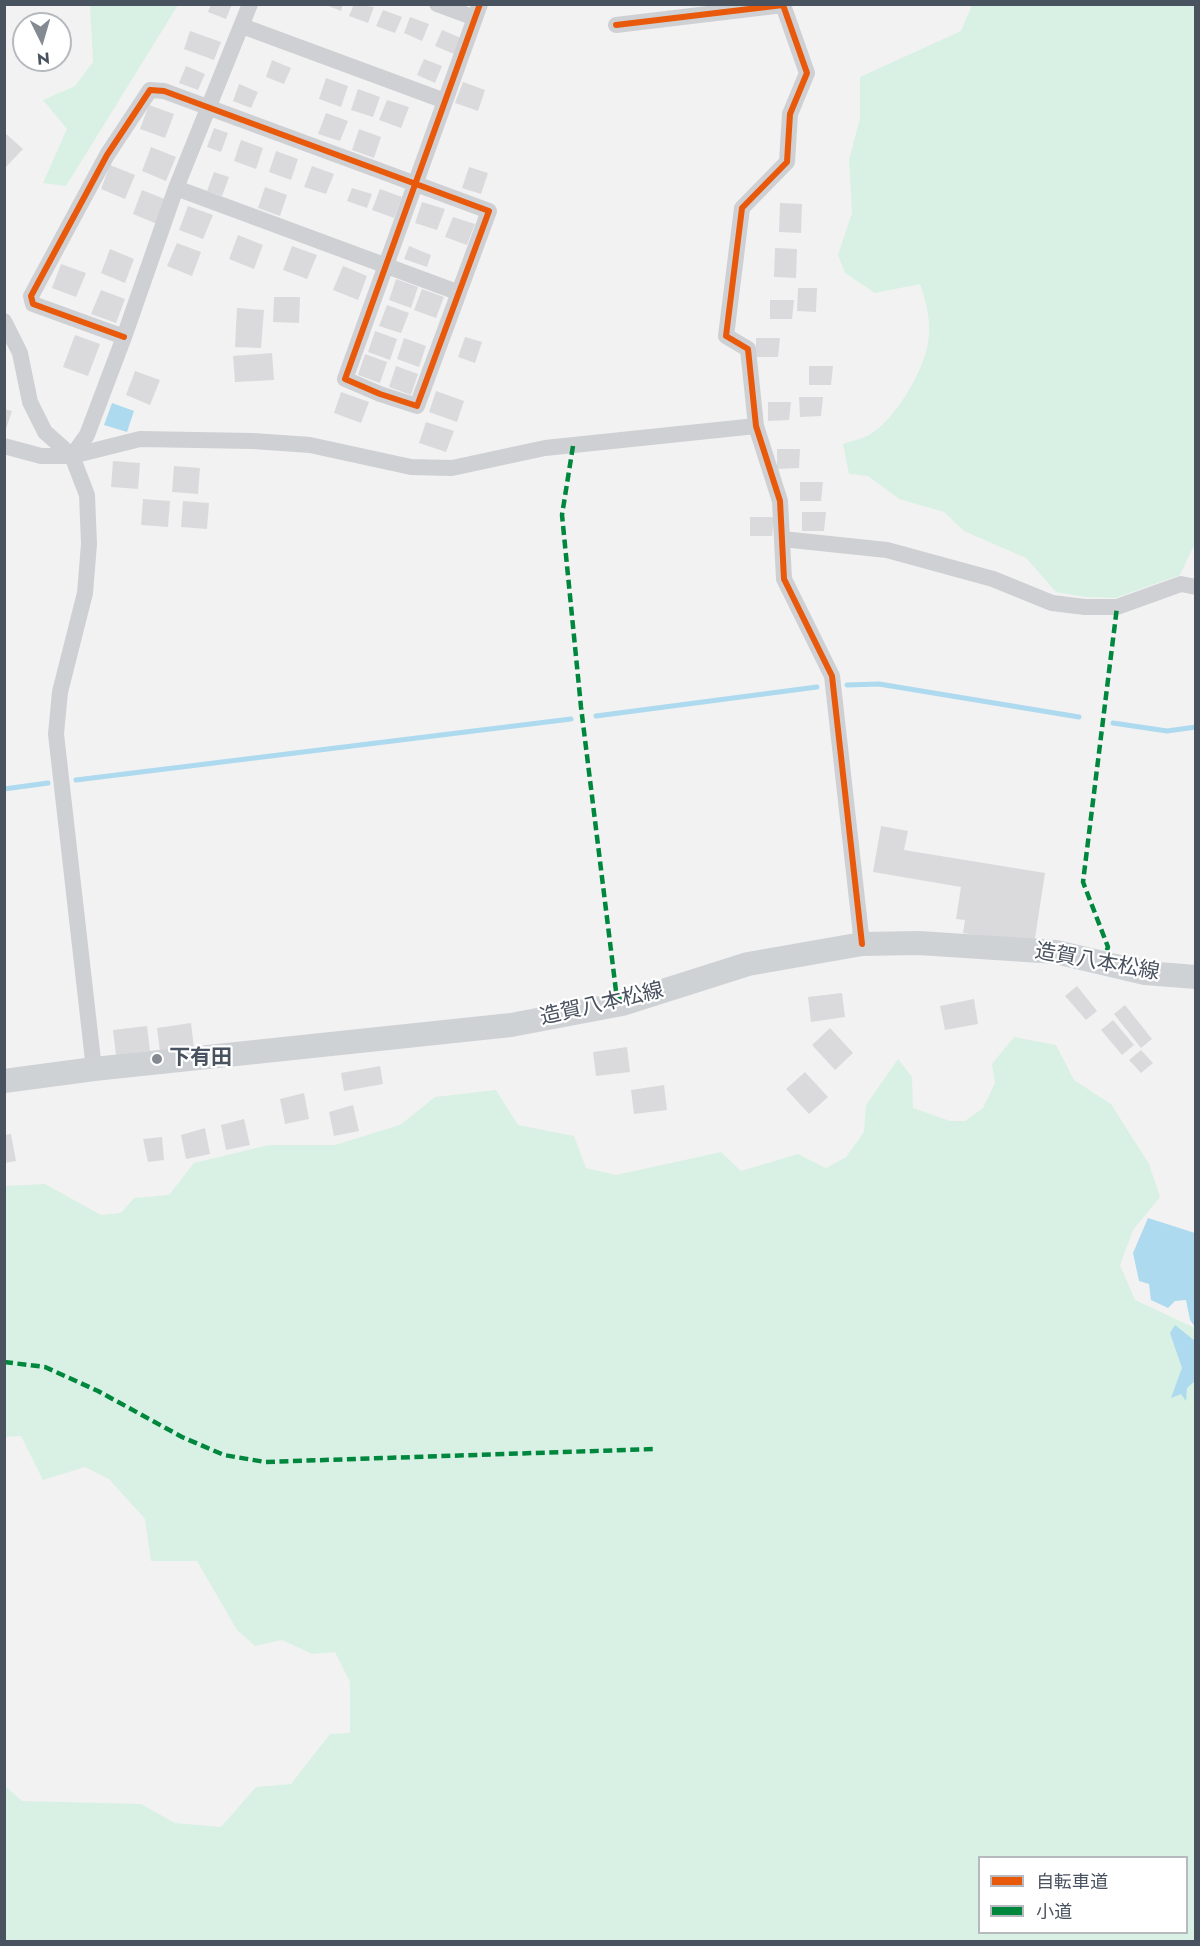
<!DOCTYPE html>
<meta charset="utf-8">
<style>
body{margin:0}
#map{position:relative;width:1200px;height:1946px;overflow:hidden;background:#f3f2f2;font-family:Jost,"Noto Sans JP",sans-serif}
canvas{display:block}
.frame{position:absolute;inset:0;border:6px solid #49525f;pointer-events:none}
.legend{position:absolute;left:978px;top:1856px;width:210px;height:78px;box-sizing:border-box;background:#fff;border:2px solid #b6babf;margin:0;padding:8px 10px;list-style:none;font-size:18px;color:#49525f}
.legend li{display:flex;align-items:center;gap:12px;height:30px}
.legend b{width:30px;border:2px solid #b6babf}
.north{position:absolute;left:12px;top:12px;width:60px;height:60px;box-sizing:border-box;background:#fff;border:2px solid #b6babf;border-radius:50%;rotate:175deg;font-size:16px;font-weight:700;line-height:24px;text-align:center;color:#49525f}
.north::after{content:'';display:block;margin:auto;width:21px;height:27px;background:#848a92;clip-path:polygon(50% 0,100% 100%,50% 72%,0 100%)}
</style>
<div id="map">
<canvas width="1200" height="1946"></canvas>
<div class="frame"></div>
<ul class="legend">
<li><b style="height:8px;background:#e8590c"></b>自転車道</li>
<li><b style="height:8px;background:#00873e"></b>小道</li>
</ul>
<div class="north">N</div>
</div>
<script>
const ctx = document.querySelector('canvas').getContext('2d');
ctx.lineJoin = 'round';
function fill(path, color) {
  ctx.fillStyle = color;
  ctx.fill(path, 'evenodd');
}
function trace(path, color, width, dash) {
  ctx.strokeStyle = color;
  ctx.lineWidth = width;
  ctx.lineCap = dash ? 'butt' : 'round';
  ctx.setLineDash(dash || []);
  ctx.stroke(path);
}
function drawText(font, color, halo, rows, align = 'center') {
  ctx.font = font + ' Jost,"Noto Sans JP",sans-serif';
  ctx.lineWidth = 4.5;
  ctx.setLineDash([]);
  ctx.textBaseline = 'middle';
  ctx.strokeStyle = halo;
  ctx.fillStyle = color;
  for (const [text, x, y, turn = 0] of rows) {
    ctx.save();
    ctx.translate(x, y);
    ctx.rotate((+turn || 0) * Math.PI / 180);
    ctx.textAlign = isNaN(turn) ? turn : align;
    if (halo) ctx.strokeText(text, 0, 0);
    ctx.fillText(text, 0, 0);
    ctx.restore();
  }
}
fill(new Path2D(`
 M90 5H178L66 186 43 183 67 129 43 100 75 86 93 62Z
 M972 5H1195V543L1180 575 1115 598 1085 597 1056 592 1026 558 964 531 944 512 899 499 868 476 849 474 843 444C851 441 861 439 869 435 895 420 923 372 928 343 932 323 926 302 920 284L875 293 845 273 838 255 852 213 849 160 860 118V77L961 31Z
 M1014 1037 1056 1045 1074 1080 1111 1104 1149 1164 1160 1197 1133 1230 1120 1265 1135 1300 1195 1328V1941H5L4 1785 22 1801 141 1804 175 1823 221 1827 256 1787 291 1784 330 1734 350 1733V1682L335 1652 312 1654 282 1640 255 1646 237 1630 197 1561H151L145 1519 109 1479 85 1467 43 1480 21 1436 5 1437V1186L45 1184 101 1215 121 1213 134 1198 169 1195 194 1163 269 1145H335L400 1125 435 1097 496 1090 518 1125 574 1136 586 1168 616 1175 721 1152 741 1171 798 1154 826 1168 846 1157 864 1132 866 1105 898 1059 912 1077 913 1108 950 1121H965L983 1108 995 1083 992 1064ZM980 1858H1186V1932H980Z`), '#d8f1e4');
fill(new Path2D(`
 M112 403 134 411 127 432 104 425Z
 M1148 1218 1195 1233V1327L1190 1320 1186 1300 1175 1301 1168 1308 1151 1300 1149 1284 1139 1281 1133 1253Z
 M1175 1325 1195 1341V1381L1187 1388 1186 1401 1181 1394 1171 1398 1182 1368 1170 1333Z`), '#addaee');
trace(new Path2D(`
 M847 685 879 684 1079 717
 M596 716 817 687
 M1113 723 1167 731 1196 727
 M76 780 571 719
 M4 789 48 783`), '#addaee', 5);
fill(new Path2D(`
 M211 4H232L226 19 208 12Z
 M324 4H343L341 11Z
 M354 4 374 7 368 23 349 16Z
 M383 10 402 17 395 33 376 26Z
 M410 17 429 24 422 41 404 33Z
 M442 30 461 38 454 54 435 46Z
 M190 31 221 42 214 60 184 49Z
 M424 59 442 66 435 83 417 75Z
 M272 60 291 68 284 84 266 77Z
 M186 66 205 74 198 90 179 83Z
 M326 78 348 86 341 107 319 99Z
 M463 82 485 90 478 111 455 103Z
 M239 84 258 92 251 108 233 101Z
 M358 89 380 97 373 117 351 110Z
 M387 100 409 107 401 128 379 120Z
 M149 105 174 114 165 138 140 129Z
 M326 113 348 121 340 141 318 134Z
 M214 128 228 133 221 152 207 147Z
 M359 129 381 137 374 158 352 150Z
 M4 132 23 149 4 169Z
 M241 140 263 148 256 169 234 161Z
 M151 147 176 157 166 181 142 171Z
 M276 151 298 159 291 180 269 172Z
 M110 165 135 175 125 199 101 189Z
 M312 166 334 174 326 194 304 187Z
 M469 167 488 173 481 194 462 188Z
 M214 172 229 177 222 196 207 191Z
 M265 187 287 195 280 216 258 208Z
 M352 188 372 194 367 208 347 201Z
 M380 189 402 197 394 218 372 210Z
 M142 190 167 200 157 224 133 214Z
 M422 202 445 209 437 230 415 223Z
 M780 203 802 204 801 233 779 232Z
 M188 206 213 215 203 239 179 230Z
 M453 217 475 224 467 245 445 237Z
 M238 235 263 245 254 269 229 259Z
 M177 243 201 252 192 276 167 266Z
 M292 246 317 255 307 279 283 270Z
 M409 246 431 255 427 267 404 259Z
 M775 248 797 249 796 278 774 277Z
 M110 249 134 259 125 283 101 273Z
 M61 264 86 273 76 297 52 288Z
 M343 266 367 276 358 300 333 290Z
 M396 279 418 287 411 308 389 300Z
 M798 288H817L816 312 797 311Z
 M422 289 444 297 436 318 414 310Z
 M101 290 125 299 116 323 91 314Z
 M274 297H300L299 323 273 322Z
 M770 300H794L792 319H770Z
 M387 305 409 313 401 333 379 326Z
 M237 308 264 310 261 348 235 347Z
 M375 331 397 339 390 360 368 352Z
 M75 335 100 344 88 376 63 367Z
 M465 337 482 342 475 363 458 357Z
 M404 338 426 346 419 367 397 359Z
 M756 338H780L778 357H756Z
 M272 353 274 380 235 382 233 356Z
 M365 354 387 362 380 383 358 375Z
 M396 366 418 374 411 395 389 387Z
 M809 366H833L831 385H809Z
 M135 371 160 380 150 405 126 395Z
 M436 391 464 401 457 422 429 412Z
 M341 392 369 402 361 423 334 413Z
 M799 397H823L821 416 800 417Z
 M768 402H791L789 420 768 421Z
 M4 409 12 411 5 432H4Z
 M426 422 454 431 446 452 419 443Z
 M777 449H800L799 468 777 469Z
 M113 461 140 463 138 489 111 487Z
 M174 466 200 468 198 494 172 492Z
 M800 482H823L821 501H800Z
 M143 499 170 501 168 527 141 525Z
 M183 501 209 503 207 529 181 527Z
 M802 512H826L824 531H802Z
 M750 517H774L772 536H750Z
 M881 826 908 831 904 850 1045 873 1034 945 963 933 965 920 956 919 961 887 873 872Z
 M1077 986 1097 1011 1086 1020 1065 996Z
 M842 993 845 1017 811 1022 808 997Z
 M974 999 978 1024 945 1030 940 1006Z
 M1125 1005 1152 1039 1141 1048 1114 1014Z
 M1113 1020 1134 1045 1122 1055 1101 1030Z
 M191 1023 194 1048 160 1052 157 1028Z
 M147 1026 150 1051 116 1055 113 1030Z
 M830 1028 853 1053 835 1070 812 1045Z
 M627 1047 630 1072 596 1076 593 1052Z
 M1141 1050 1153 1063 1141 1073 1129 1060Z
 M380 1066 383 1084 344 1091 341 1073Z
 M805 1072 828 1097 809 1114 786 1089Z
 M664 1085 667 1110 634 1114 631 1090Z
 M304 1093 309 1119 285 1124 280 1099Z
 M353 1105 359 1131 334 1136 329 1112Z
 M244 1119 250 1145 226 1150 221 1125Z
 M205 1128 210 1154 186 1159 181 1135Z
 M11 1134 16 1161 4 1163V1135Z
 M162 1137 164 1160 148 1162 143 1139Z`), '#dadadd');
trace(new Path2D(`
 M437 4 475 18
 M616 25 783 5 807 73 790 114 787 162 742 208 726 336 748 349 756 426 780 501 784 579 832 676 862 944
 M242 26 445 101
 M176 188 457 292
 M4 321 20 353 30 402 45 432 72 456 87 495 89 544 85 593 60 692 56 734 94 1069
 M124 337 33 304 31 296 107 155 150 90 164 91 489 211 417 406 380 394 345 379 480 4
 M4 446 41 456H72L140 439 253 441 310 445 411 467 452 468 545 448 756 426
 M72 456 87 435 124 337 176 188 250 4
 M782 539 887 550 993 579 1052 603 1085 607H1117L1181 584 1196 587`), '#ced0d3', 16);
trace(new Path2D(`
 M4 1081 94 1069 511 1025 622 1004 748 964 862 944 919 943 1056 952 1145 973 1196 977`), '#cfd2d5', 24);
trace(new Path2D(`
 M573 446 562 515 581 707 616 991 622 1004
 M1102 963 1108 947 1083 882 1117 607
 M4 1362 45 1367 98 1391 182 1437 224 1455 265 1462 655 1449`), '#00873e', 4.5, [9, 4.5]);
trace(new Path2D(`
 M616 25 783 5 807 73 790 114 787 162 742 208 726 336 748 349 756 426 780 501 784 579 832 676 862 944
 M124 337 33 304 31 296 107 155 150 90 164 91 489 211 417 406 380 394 345 379 480 4`), '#e8590c', 6);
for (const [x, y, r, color] of [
 [157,1059,6,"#848a92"]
]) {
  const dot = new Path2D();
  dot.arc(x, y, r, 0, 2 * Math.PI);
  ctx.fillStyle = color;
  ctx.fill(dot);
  trace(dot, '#fff', 2);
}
drawText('21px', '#49525f', '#fff', [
 ["造賀八本松線",1097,963,10],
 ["造賀八本松線",602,1005,-13]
]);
drawText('bold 21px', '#49525f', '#fff', [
 ["下有田",169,1059]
], 'left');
</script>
